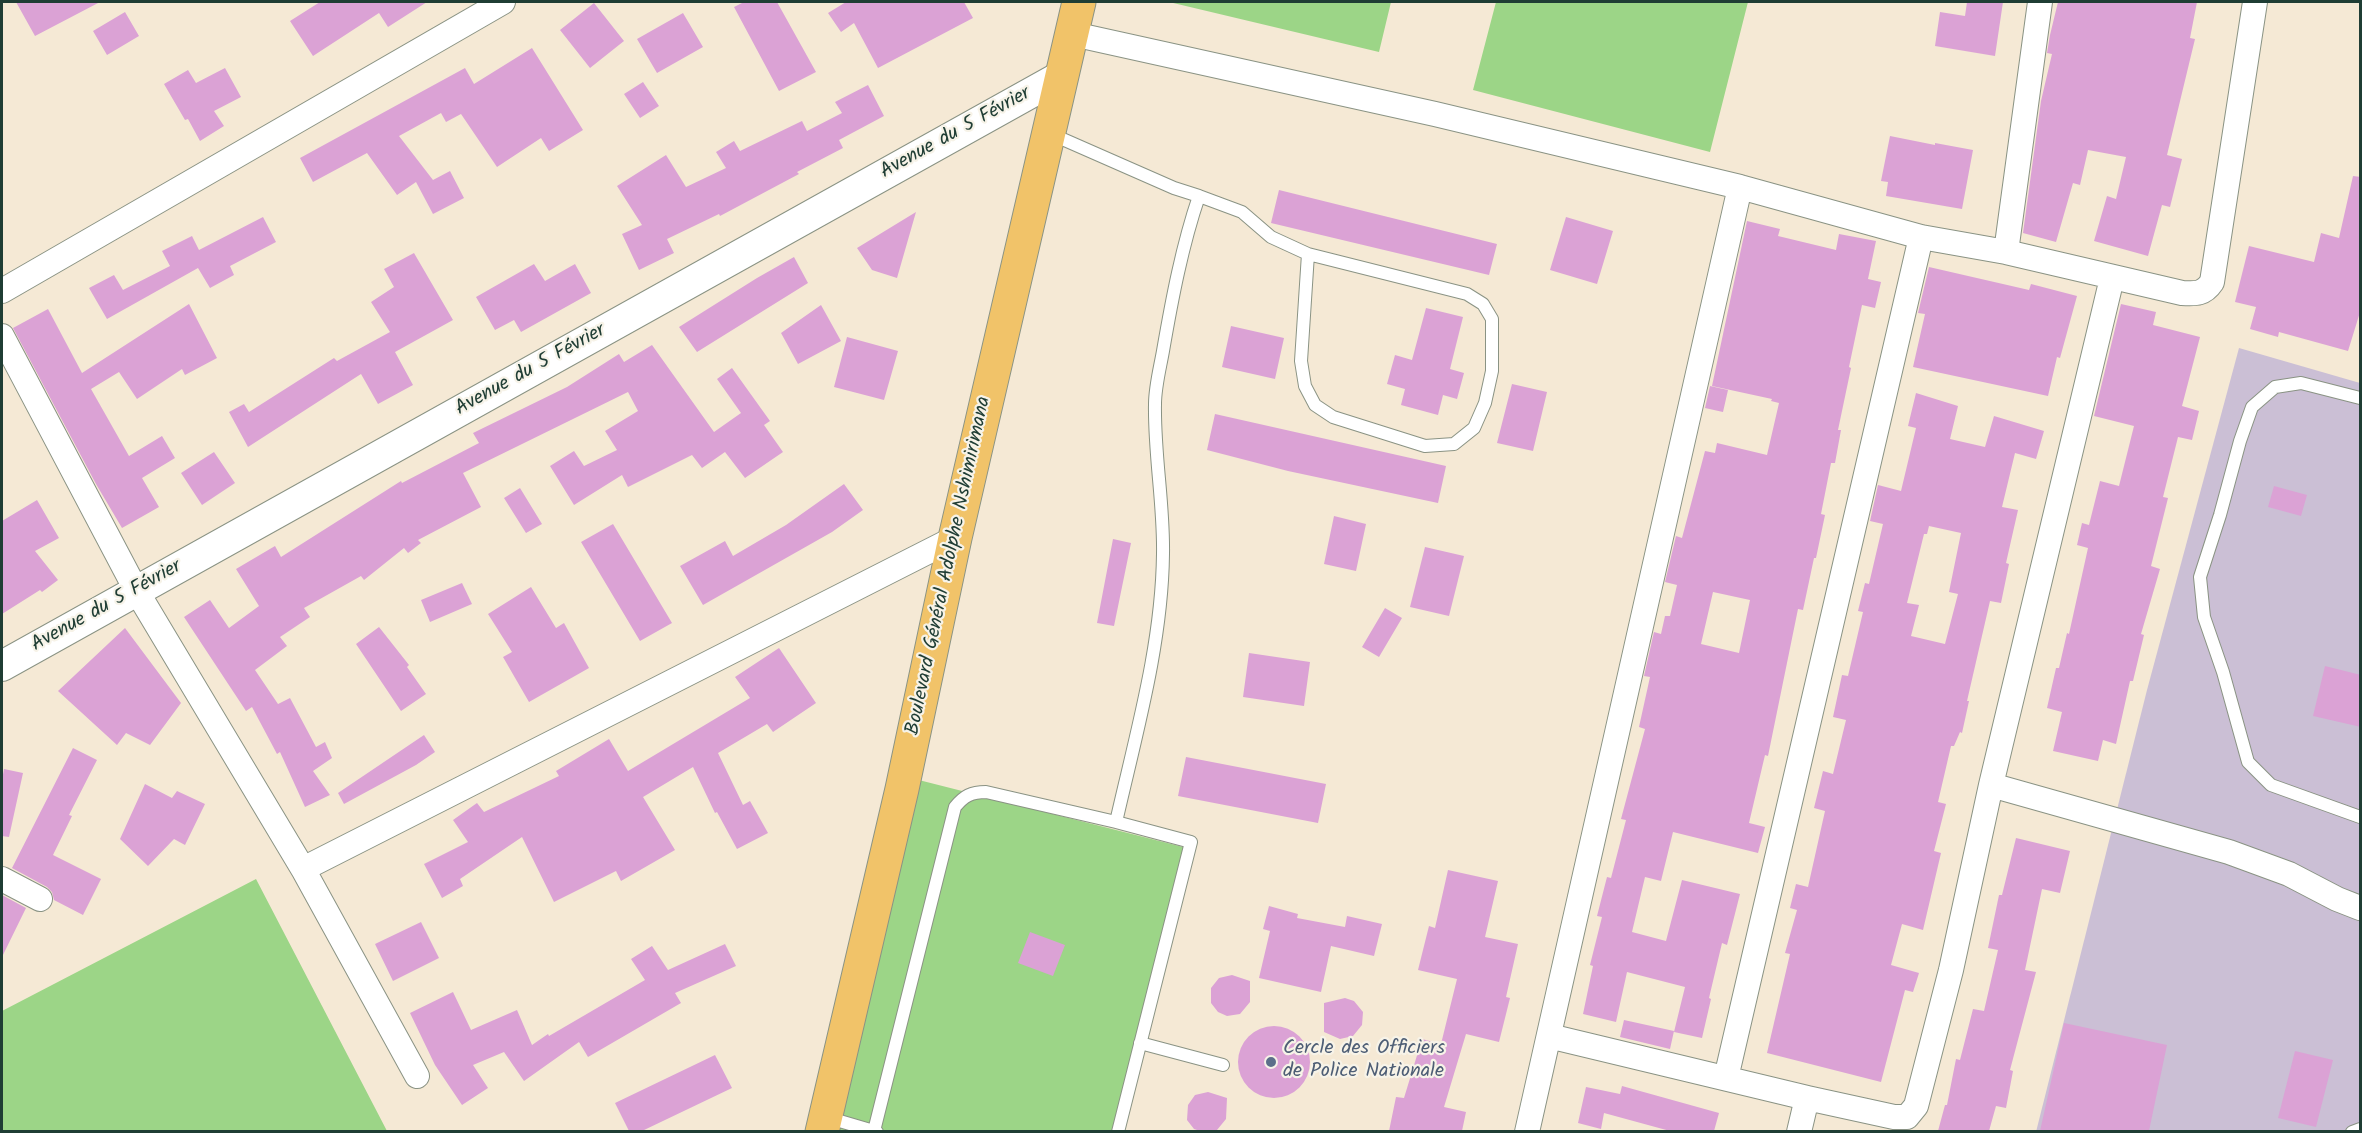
<!DOCTYPE html>
<meta charset="utf-8">
<style>
body{margin:0}
#map{position:relative;width:2362px;height:1133px;overflow:hidden;background:#f5e9d5;font-family:Kalam,sans-serif}
canvas{display:block}
.frame{position:absolute;inset:0;border:3px solid #1f3d34;pointer-events:none}
</style>
<div id="map">
<canvas width="2362" height="1133"></canvas>
<div class="frame"></div>
</div>
<script>
const ctx = document.querySelector('canvas').getContext('2d');
ctx.lineJoin = 'round';
function fill(path, color) {
  ctx.fillStyle = color;
  ctx.fill(path, 'evenodd');
}
function trace(path, color, width, dash) {
  ctx.strokeStyle = color;
  ctx.lineWidth = width;
  ctx.lineCap = dash ? 'butt' : 'round';
  ctx.setLineDash(dash || []);
  ctx.stroke(path);
}
function drawText(font, color, halo, rows, align = 'center') {
  ctx.font = font + ' Kalam,sans-serif';
  ctx.lineWidth = 4.5;
  ctx.setLineDash([]);
  ctx.textBaseline = 'middle';
  ctx.strokeStyle = halo;
  ctx.fillStyle = color;
  for (const [text, x, y, turn = 0] of rows) {
    ctx.save();
    ctx.translate(x, y);
    ctx.rotate((+turn || 0) * Math.PI / 180);
    ctx.textAlign = isNaN(turn) ? turn : align;
    if (halo) ctx.strokeText(text, 0, 0);
    ctx.fillText(text, 0, 0);
    ctx.restore();
  }
}
fill(new Path2D(`
 M2239 348 2360 383V1131L2036 1132 2147 690Z`), '#cbbfd5');
fill(new Path2D(`
 M1169 2H1391L1379 52Z
 M1496 2H1748L1710 152 1473 90Z
 M903 776 1187 848 1122 1131 826 1132Z
 M256 879 387 1131H2V1011Z`), '#9cd587');
fill(new Path2D(`
 M16 2H100L35 36Z
 M320 2H427L388 27 379 13 313 56 290 21Z
 M744 2H777L816 72 779 91 734 7Z
 M846 2H964L973 18 878 68 854 23 841 32 828 13Z
 M1967 2H2003L1995 56 1935 46 1940 12 1965 16Z
 M2058 2H2197L2190 38 2195 39 2167 155 2182 159 2170 207 2162 205 2148 256 2094 241 2107 196 2116 199 2126 157 2088 150 2080 185 2073 183 2056 242 2023 233 2041 101 2052 54 2047 53 2050 35Z
 M594 3 624 41 590 68 560 30Z
 M125 12 139 36 107 55 93 31Z
 M683 13 703 47 657 73 637 39Z
 M532 48 583 130 549 151 541 138 497 167 461 114 446 122 441 113 399 136 433 180 450 171 464 198 433 214 416 182 397 195 367 153 313 182 300 158 465 68 474 84Z
 M225 68 241 97 214 111 224 126 200 141 188 119 185 120 164 84 188 70 196 83Z
 M643 82 659 106 640 118 624 94Z
 M868 85 884 116 839 140 843 148 797 172 799 174 720 216 719 214 667 239 674 253 639 270 622 234 642 225 617 186 666 155 686 187 726 168 716 152 734 141 740 151 802 121 807 131 842 113 835 102Z
 M1890 136 1935 145V143L1973 150 1962 209 1886 196 1888 182 1881 181Z
 M2353 176 2361 177V309L2348 351 2279 332 2278 337 2250 329 2256 307 2235 302 2249 246 2314 262 2321 233 2339 238Z
 M1279 190 1497 244 1489 275 1271 223Z
 M916 212 897 278 872 270 857 248Z
 M263 217 276 242 230 266 234 275 210 288 198 268 107 319 89 288 114 275 123 290 170 266 162 251 192 236 199 250Z
 M1566 217 1613 231 1597 284 1550 270Z
 M1747 221 1780 229 1778 236 1836 250 1839 234 1876 241 1868 279 1881 282 1875 308 1862 305 1849 367 1851 368 1838 430H1841L1835 463H1831L1821 514 1825 515 1816 558H1814L1803 610 1798 609 1768 756 1765 755 1749 823 1765 827 1758 853 1673 832 1661 881 1645 877 1632 932 1666 941 1682 880 1740 894 1727 945 1722 943 1709 998 1711 999 1702 1038 1674 1032 1685 987 1627 972 1616 1022 1583 1014 1593 966 1590 965 1602 917 1597 916 1607 877 1611 878 1626 820 1621 819 1645 729 1639 727 1650 677 1644 676 1654 632 1661 634 1665 616H1670L1677 585 1665 582 1676 536 1682 538 1705 451 1715 453 1717 443 1767 455 1779 403 1771 401 1772 399 1712 386ZM1713 592 1750 600 1739 653 1701 644Z
 M414 253 453 320 395 352 413 385 378 404 361 374 248 447 229 412 244 404 249 412 334 358 337 361 390 332 371 302 394 287 384 269Z
 M794 257 808 283 697 352 679 327 757 278Z
 M534 264 545 281 575 264 591 293 521 332 514 320 495 330 476 297Z
 M1929 267 2029 290 2031 284 2077 296 2060 358 2057 357 2048 396 1913 367 1925 314 1918 313Z
 M189 304 217 358 185 375 182 369 137 399 119 372 91 389 129 456 162 436 175 458 142 478 159 507 122 528 96 484 13 328 48 309 82 373Z
 M2121 304 2156 312 2153 325 2200 337 2182 406 2199 411 2192 440 2178 437 2163 497 2168 498 2151 566 2160 569 2141 634 2144 635 2133 681H2130L2116 744 2103 740 2098 761 2053 751 2062 712 2047 708 2056 668H2059L2067 633 2069 634 2088 548 2077 545 2082 523 2089 525 2100 481 2119 486 2134 426 2094 416Z
 M821 305 841 341 798 364 781 333Z
 M1426 308 1463 317 1450 369 1464 373 1457 399 1443 395 1438 415 1401 405 1405 389 1387 384 1395 355 1412 360Z
 M1231 326 1284 338 1275 379 1222 367Z
 M847 337 898 351 884 400 834 387Z
 M652 345 714 432 741 413 717 379 732 368 770 421 764 425 783 452 745 478 725 452 702 468 692 455 628 487 622 475 574 505 550 466 574 451 584 466 617 450 605 431 638 411 628 392 463 473 481 507 418 540 421 543 408 553 404 548 364 580 361 576 304 608 310 617 280 637 287 646 255 670 278 704 290 698 316 747 325 742 332 758 313 771 330 795 305 807 280 752 277 754 252 707 246 711 184 617 210 600 229 628 259 606 236 569 275 546 281 557 401 481 402 483 479 443 473 433 567 387 619 354 624 362Z
 M1512 384 1547 392 1533 451 1497 443Z
 M1710 386 1728 390 1723 412 1705 408Z
 M1916 393 1958 406 1950 439 1985 447 1994 416 2044 431 2036 459 2015 453 2002 507 2018 510 2006 563 2009 564 2001 603 1990 601 1967 701H1969L1962 733 1960 732 1954 746H1951L1938 802 1946 804 1934 851 1941 853 1923 930 1902 924 1891 965 1919 973 1913 992 1905 990 1881 1082 1767 1053 1790 954 1785 953 1797 910 1790 908 1796 884 1808 887 1825 811 1814 808 1823 771 1833 774 1846 720 1833 717 1842 675 1848 676 1863 612 1858 611 1865 583 1869 584 1883 524 1870 521 1878 485 1901 491 1916 428 1908 426ZM1929 526 1961 533 1949 592 1958 594 1945 644 1911 636 1919 605 1907 603 1924 534H1927Z
 M1215 414 1446 466 1438 503 1288 471 1207 450Z
 M214 452 235 483 202 505 181 473Z
 M844 484 863 510 832 532 703 605 680 566 725 541 733 556 786 525Z
 M2274 486 2307 495 2301 516 2268 507Z
 M520 488 542 524 526 533 504 498Z
 M37 500 59 538 35 551 58 580 42 592 40 590 2 614V521Z
 M1334 516 1366 524 1356 571 1324 564Z
 M613 524 672 623 640 641 581 542Z
 M1113 539 1131 543 1114 626 1097 623Z
 M1425 547 1464 556 1449 616 1410 607Z
 M462 583 472 604 430 622 421 600Z
 M531 587 556 628 564 623 589 668 529 702 503 657 512 652 488 614Z
 M1385 608 1402 618 1379 657 1362 647Z
 M379 627 409 665 407 667 426 694 401 711 356 644Z
 M125 628 181 703 150 745 126 733 117 745 58 691Z
 M779 648 816 703 773 732 767 724 718 753 743 805 750 801 768 833 737 849 717 812 715 813 693 767 643 797 675 850 621 881 616 871 554 902 522 837 460 879 463 886 442 898 424 864 468 842 453 820 477 803 484 812 559 776 556 771 609 739 628 771 750 698 735 677Z
 M1249 653 1310 662 1304 706 1243 697Z
 M2325 666 2361 675V727L2313 716Z
 M424 735 435 752 416 765 344 804 338 793Z
 M73 748 97 760 69 815 72 816 53 855 101 879 83 915 54 900 52 892 47 887 12 868Z
 M1186 757 1326 784 1318 823 1178 796Z
 M4 769 23 773 9 837 2 836V780Z
 M145 784 172 798 177 791 205 804 185 845 174 839 148 866 120 839Z
 M2016 838 2070 851 2060 893 2042 889 2025 970 2036 972 2010 1070 2013 1071 2006 1108 1996 1106 1989 1131H1938L1945 1105H1947L1956 1059 1960 1060 1973 1009 1984 1011 1998 950 1988 948 1999 895H2002Z
 M1448 870 1498 881 1485 937 1518 944 1506 997 1510 998 1499 1042 1466 1034 1444 1107 1466 1112 1462 1131H1389L1396 1097 1404 1098 1422 1039 1441 1044 1457 979 1418 970 1429 926 1435 928Z
 M2 895 26 908 2 957Z
 M1269 906 1298 914 1297 918 1345 927 1347 916 1382 924 1374 956 1331 946 1321 992 1259 978 1270 931 1263 929Z
 M421 922 439 958 393 981 375 944Z
 M1030 932 1065 945 1053 976 1018 963Z
 M725 944 736 966 675 993 681 1003 588 1057 579 1042 524 1081 504 1052 473 1065 488 1088 462 1105 435 1065 410 1013 453 992 471 1030 517 1010 532 1045 548 1034 549 1036 645 980 631 959 652 946 668 970Z
 M1232 975 1250 981V1002L1240 1014 1227 1016 1218 1012 1211 1003V988L1219 978Z
 M1345 998 1354 1001 1363 1012 1362 1025 1353 1036 1340 1039 1324 1032V1003Z
 M1624 1020 1674 1031 1670 1049 1620 1037Z
 M2064 1023 2167 1045 2149 1131H2040Z
 M1238 1062a36 36 0 1 1 72 0a36 36 0 1 1-72 0Z
 M2295 1051 2333 1060 2316 1127 2278 1118Z
 M715 1055 732 1088 642 1131H629L615 1103Z
 M1622 1086 1719 1113 1714 1131H1670L1604 1113 1601 1129 1578 1123 1586 1087 1620 1094Z
 M1208 1092 1227 1098 1226 1119 1217 1130 1200 1131 1194 1129 1187 1120 1188 1105 1195 1095Z`), '#dba2d5');
const service = new Path2D(`
 M1051 134 1174 188 1199 196C1182 246 1172 299 1163 351 1160 368 1155 387 1155 404 1154 454 1164 504 1163 554 1162 644 1136 734 1116 822
 M1199 196 1242 212 1271 237 1308 254 1467 294 1483 304 1492 319V371L1485 403 1474 428 1454 444 1425 446 1333 417 1315 405 1305 386 1301 361 1308 254
 M2360 398 2301 383 2275 387 2252 407 2240 441 2220 515 2200 577 2204 617 2223 672 2248 762 2271 785 2360 817
 M1140 1043 1223 1065
 M826 1117 877 1132
 M874 1131 955 807C964 796 971 792 986 792L1116 822 1191 842 1118 1132
 M2352 1132 2360 1129`);
const minor = new Path2D(`
 M1073 34 1435 114 1740 187 1921 237 2006 252 2040 2
 M2006 252 2182 293C2196 294 2204 294 2212 282L2255 2
 M2 291 503 2
 M2 336 136 590 303 869 417 1076
 M1991 785 2229 852 2289 874 2337 899 2360 908
 M303 869 955 538
 M2 879 40 899
 M1549 1036 1807 1098
 M1726 1078 1921 237
 M1527 1132 1740 187
 M1799 1132 1807 1098 1894 1117H1907L1916 1106 1951 970 1991 785 2112 278`);
const tertiary = new Path2D(`
 M2 666 1061 76`);
const primary = new Path2D(`
 M822 1132 902 789 955 538 1079 2`);
trace(service, '#8a9384', 14);
trace(minor, '#8a9384', 26);
trace(tertiary, '#8a9384', 32);
trace(primary, '#8a9384', 35);
trace(service, '#fff', 12);
trace(minor, '#fff', 24);
trace(tertiary, '#fff', 30);
trace(primary, '#f1c369', 33);
for (const [x, y, r, color] of [
 [1271,1062,6,"#5c6f8a"]
]) {
  const dot = new Path2D();
  dot.arc(x, y, r, 0, 2 * Math.PI);
  ctx.fillStyle = color;
  ctx.fill(dot);
  trace(dot, '#f7f3e8', 2);
}
drawText('20px', '#1f3d34', '#f7f3e8', [
 ["Avenue du 5 Février",956,134,-29],
 ["Avenue du 5 Février",531,371,-29],
 ["Boulevard Général Adolphe Nshimirimana",950,566,-78],
 ["Avenue du 5 Février",107,607,-29]
]);
drawText('20px', '#4e5e75', '#f7f3e8', [
 ["Cercle des Officiers",1283,1050],
 ["de Police Nationale",1283,1073]
], 'left');
</script>
